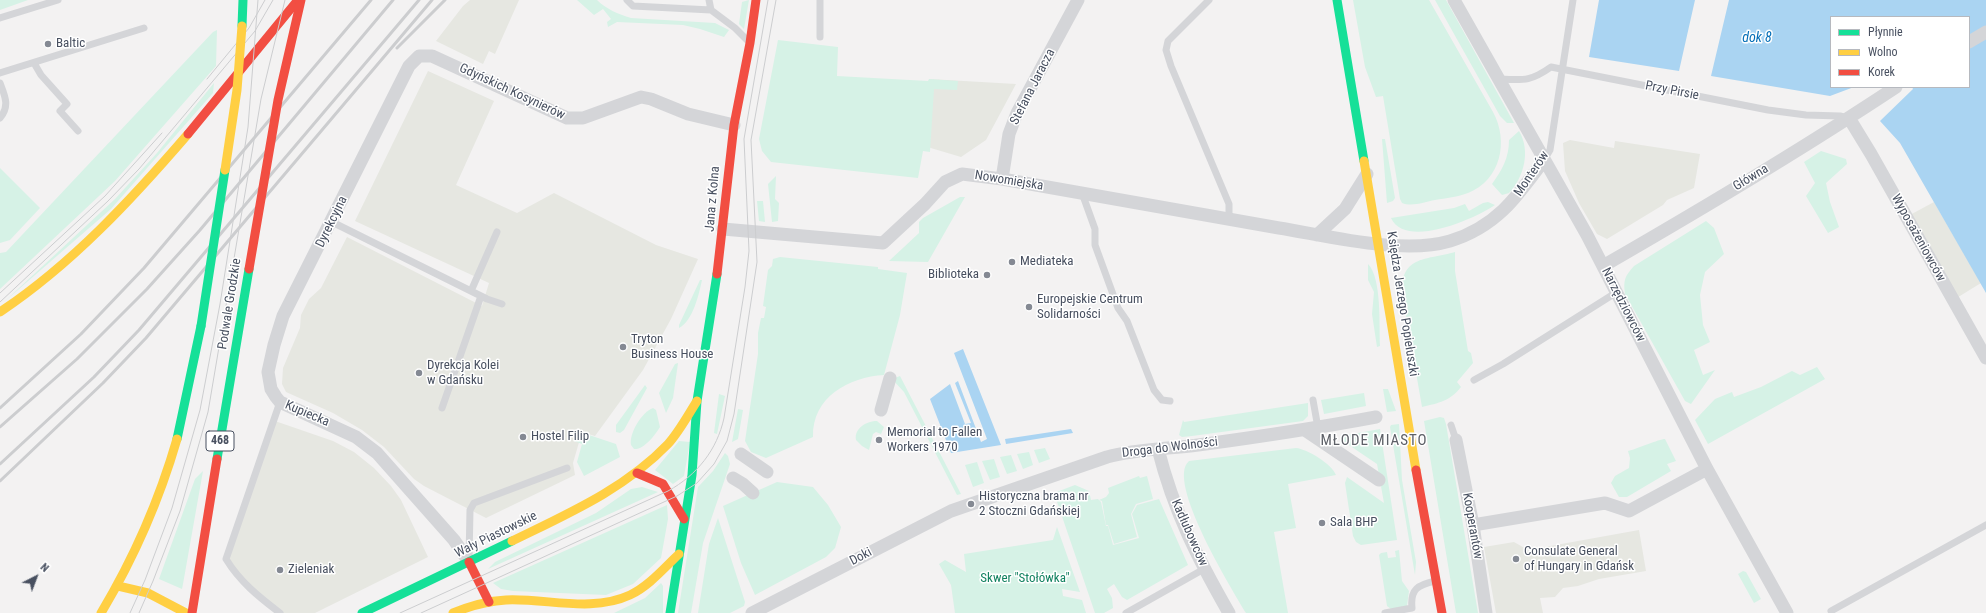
<!DOCTYPE html>
<meta charset="utf-8">
<style>
body{margin:0}
#map{position:relative;width:1986px;height:613px;overflow:hidden;background:#f3f2f2;font-family:"Roboto Condensed",sans-serif}
canvas{display:block}
.legend{position:absolute;left:1830px;top:16px;width:140px;height:72px;box-sizing:border-box;background:#fff;border:1px solid #b6b9bf;margin:0;padding:5px 7px;list-style:none;font-size:12px;color:#485060}
.legend li{display:flex;align-items:center;gap:8px;height:20px}
.legend b{width:20px;border:1px solid #b6b9bf}
.north{position:absolute;left:16px;top:557px;width:40px;height:40px;-webkit-text-stroke:3px #fff;paint-order:stroke;rotate:42deg;font-size:11px;font-weight:700;line-height:16px;text-align:center;color:#485060}
.north::after{content:'';display:block;margin:auto;width:14px;height:18px;background:#485060;clip-path:polygon(50% 0,100% 100%,50% 72%,0 100%)}
</style>
<div id="map">
<canvas width="1986" height="613"></canvas>
<ul class="legend">
<li><b style="height:5px;background:#16e098"></b>Płynnie</li>
<li><b style="height:5px;background:#ffcf43"></b>Wolno</li>
<li><b style="height:5px;background:#f24e42"></b>Korek</li>
</ul>
<div class="north">N</div>
</div>
<script>
const ctx = document.querySelector('canvas').getContext('2d');
ctx.lineJoin = 'round';
function fill(path, color) {
  ctx.fillStyle = color;
  ctx.fill(path, 'evenodd');
}
function trace(path, color, width, dash) {
  ctx.strokeStyle = color;
  ctx.lineWidth = width;
  ctx.lineCap = dash ? 'butt' : 'round';
  ctx.setLineDash(dash || []);
  ctx.stroke(path);
}
function drawText(font, color, halo, rows, align = 'center') {
  ctx.font = font + ' "Roboto Condensed",sans-serif';
  ctx.lineWidth = 3;
  ctx.setLineDash([]);
  ctx.textBaseline = 'middle';
  ctx.strokeStyle = halo;
  ctx.fillStyle = color;
  for (const [text, x, y, turn = 0] of rows) {
    ctx.save();
    ctx.translate(x, y);
    ctx.rotate((+turn || 0) * Math.PI / 180);
    ctx.textAlign = isNaN(turn) ? turn : align;
    if (halo) ctx.strokeText(text, 0, 0);
    ctx.fillText(text, 0, 0);
    ctx.restore();
  }
}
fill(new Path2D(`
 M470 0H519L495 54 489 51 483 64 436 41 463 6Z
 M428 71 494 101 456 185 517 213 554 193 656 245 698 259 671 319 643 370 595 436 582 432 573 463 575 475 486 518 424 486 414 479 384 447 362 430 333 413 286 392 282 384 283 368 300 328 301 315 309 299 321 288 347 237 482 306 489 283 355 221Z
 M929 79 1016 84 986 140 961 157 924 146Z
 M1570 140 1614 148 1615 141 1700 154 1694 188 1667 200 1663 205 1607 239 1597 234 1579 203 1565 171 1563 143Z
 M1934 202 1981 283 1955 299 1908 216Z
 M275 421 333 441 354 452 374 468 391 486 401 500 428 557 315 613H281L259 596 227 559Z
 M1639 530 1646 571 1599 579 1578 586 1563 588 1555 597 1540 598 1543 613H1496L1484 547 1514 542 1528 550Z`), '#e6e7e1');
fill(new Path2D(`
 M0 0H28L0 10Z
 M577 0H597C606 9 618 14 631 18L715 23 729 30 724 37 700 29 683 25 617 22 608 27 607 22 611 19 603 9 594 15Z
 M749 0 744 29 739 24 742 2Z
 M1353 0H1429L1493 112C1509 141 1501 180 1468 193 1458 197 1446 198 1435 200 1425 202 1412 207 1402 203L1400 199 1383 96 1376 97 1365 67Z
 M1435 0H1446L1514 123H1507L1500 116Z
 M217 30 216 66 115 181 0 289V253L6 252 213 32Z
 M778 40 838 47 837 76 928 81 929 79 958 81 957 90 934 89 930 152 923 151 918 178 771 162 762 151 759 139Z
 M214 83 213 93 111 209 4 302 115 199 157 153Z
 M1519 131C1531 151 1524 177 1509 193L1502 195 1492 184C1502 170 1509 158 1509 140Z
 M1382 139H1385L1395 198 1393 201 1387 203Z
 M1821 151 1846 159 1847 164 1826 183 1830 202 1839 227 1828 233 1806 196 1815 183 1804 162Z
 M0 168 40 208 10 240 0 243Z
 M776 176 775 199 779 203 778 221 772 222 768 184Z
 M960 197H965L928 262 889 261 919 233V222L923 218Z
 M757 201H763L765 222 759 221Z
 M1488 202 1495 205C1476 218 1406 250 1391 218L1454 208 1465 204 1469 211 1483 203Z
 M1706 221 1714 228 1724 254 1705 272 1700 295 1703 325 1710 342 1694 350 1703 375 1715 370 1691 404 1685 401 1625 294C1623 280 1625 276 1634 266Z
 M1455 252V271L1468 351 1471 353 1473 363 1457 382 1461 387C1450 401 1439 403 1422 407L1402 292C1401 255 1428 260 1455 252Z
 M780 257 878 267V269L907 273 900 315 884 375C849 377 812 397 813 437L766 458 751 452 745 441 758 354V333L761 318H764L766 307 763 306 768 270 772 266 773 259Z
 M1368 264C1382 278 1379 326 1380 346L1377 347 1372 314 1374 292 1368 280Z
 M700 280H702C699 294 693 321 679 328V325Z
 M678 363 673 398 666 413 659 393 675 364Z
 M1817 367 1825 379 1708 444 1695 420 1715 399 1732 392 1734 397 1761 387 1792 371 1800 375Z
 M900 376 961 494 957 495 904 392 892 379Z
 M645 385 647 388 624 430 620 433 616 432V425Z
 M1383 389H1388L1396 411 1387 412Z
 M1364 393 1366 406 1324 414 1321 400Z
 M719 394 725 396 717 434 714 433Z
 M1308 403V416L1303 421 1192 436 1182 437 1179 435 1183 420 1184 422Z
 M653 408 656 410 660 427C655 435 644 450 634 449L631 445C629 433 642 412 653 408Z
 M738 409 743 410 738 439 732 442Z
 M1440 417 1444 418 1446 424 1478 613H1456L1424 421Z
 M877 421 884 427 881 434 876 432 873 434 869 450 862 446 856 440C854 428 867 421 877 421Z
 M1399 424 1402 480 1416 562 1415 575 1390 427 1391 425Z
 M1380 429 1397 540 1361 545 1356 542 1353 536 1345 483 1347 477 1384 503 1377 464 1340 439 1342 436Z
 M577 431 616 444 620 457 584 476 577 462 582 444 574 441Z
 M1665 439 1676 461 1667 464 1671 471 1627 497H1619L1611 483 1615 476 1629 468 1630 458 1628 451C1637 449 1659 439 1665 439Z
 M679 441 690 442 684 476 673 484 655 470Z
 M1045 448 1050 459 1039 463 1034 450Z
 M1296 448C1307 449 1332 464 1336 475L1288 484 1296 528 1274 532 1288 613H1246C1233 591 1165 481 1189 461Z
 M1029 452 1033 465 1023 469 1017 454Z
 M725 453 728 456 730 464 703 543 691 613H678L698 487 713 471Z
 M1011 455 1017 471 1007 474 1000 457Z
 M994 459 1000 477 990 480 982 461Z
 M977 462 984 483 973 487 965 465Z
 M203 471 183 584 182 589 159 579 195 479Z
 M1139 476 1140 478 1147 476 1153 499 1136 504 1131 514 1137 537 1114 544 1108 525H1106L1102 501 1099 500 1106 497 1109 493 1108 488Z
 M777 482 813 487 828 505 841 527 835 548 826 557 755 595 741 563 723 506Z
 M1075 485 1089 491 1091 500 1098 499 1101 502 1106 526H1108L1113 545 1139 538 1132 514 1137 505 1159 499 1188 565 1127 600 1122 597 1114 584 1107 589 1112 598 1113 608 1104 613H1095L1054 493Z
 M642 487 658 492 488 569 495 562 596 513 631 489Z
 M667 505 668 519 661 558 633 584 606 595 513 591 501 589 493 583Z
 M718 518 745 602 744 606 730 613H698L709 544Z
 M1057 527 1080 592 1062 589 1063 596 1082 600 1086 613H955L951 585 939 564 945 560 966 572 964 554 1053 540Z
 M1399 550 1402 581 1409 591 1407 606 1391 609 1387 606 1379 555 1381 553 1387 552 1388 558 1396 557 1395 551Z
 M1743 571 1746 572 1761 599 1754 603 1738 574Z
 M661 583 663 586V613H614L645 598Z`), '#d6f2e6');
fill(new Path2D(`
 M1599 0H1695L1679 71 1589 57Z
 M1729 0H1986V293L1900 143 1880 121 1913 89 1912 87H1969V17H1831V87H1854L1830 96 1711 76Z
 M963 349 1001 445 951 453 930 399 950 384 965 424 971 423 955 383 958 381 981 442 987 439 954 353Z
 M1071 429 1073 433 1006 444 1005 439Z`), '#aad4f2');
trace(new Path2D(`
 M627 0 633 6 711 10 735 28 747 40
 M709 0 711 10
 M820 0V37
 M1209 0 1168 41 1166 50 1171 66 1229 204V220
 M0 18 58 0
 M34 63 41 75 67 104 60 111 78 131
 M0 73 144 28
 M1498 79C1523 80 1530 82 1551 67L1768 110 1806 115 1840 116 1848 118
 M0 83C5 96 10 106 0 118
 M1544 160 1550 150 1573 0
 M1082 193 1095 229V245L1118 308 1127 321 1154 390 1162 400 1170 401
 M332 222 487 299 502 304
 M471 291 497 232
 M1474 380 1503 364 1617 292
 M1313 400 1318 428
 M442 408 481 296
 M1451 425 1456 440
 M469 560 470 510 474 503 567 468
 M1831 611 1986 525
 M280 613C259 597 240 582 226 559L280 402
 M1126 613 1204 569
 M1385 613 1412 608C1410 589 1418 585 1435 581`), '#d4d5d8', 7);
trace(new Path2D(`
 M1454 0 1587 235 1707 469 1787 613
 M1969 42 1986 32
 M1849 118 1871 154 1986 358
 M1002 179 1009 134 1017 113 1078 0
 M723 229 883 243 925 204 945 182 962 174 1002 179C1094 195 1187 212 1279 228 1328 236 1403 255 1450 241 1496 227 1517 197 1544 160
 M1317 235 1345 209 1367 174
 M1603 266C1702 209 1801 150 1896 87
 M881 410 890 378
 M1305 430 1379 480
 M1456 440 1473 525 1486 613
 M1158 449C1174 512 1197 557 1229 613
 M741 454 767 472
 M733 478 743 484 753 493
 M1473 525 1605 503 1629 511 1707 469
 M469 562 454 540 377 453 356 437 280 402 276 397 271 389 268 372 274 345 283 316 409 66 419 56H432L567 118H583L641 97 651 99 688 114 734 125
 M752 613 951 511 1107 457C1137 449 1167 449 1198 445 1258 437 1317 428 1376 417`), '#d4d5d8', 13);
trace(new Path2D(`
 M1337 0 1364 161
 M242 26 243 0
 M177 439 201 326
 M217 459 249 269
 M362 613 512 541
 M670 613 692 475 697 401 717 274`), '#16e098', 9);
trace(new Path2D(`
 M1364 161 1416 470
 M0 312C72 264 132 199 188 134
 M512 541C567 514 625 489 668 444 679 432 688 415 697 401
 M118 586 148 593 186 613
 M101 613C134 558 159 501 177 439
 M453 613C470 606 488 601 506 600 547 598 591 613 630 595 649 586 664 568 679 554`), '#ffcf43', 9);
trace(new Path2D(`
 M188 134 298 0
 M717 274 734 125 750 43 756 0
 M1416 470 1442 613
 M637 473 663 484 684 519
 M469 562 489 602
 M192 613 217 459`), '#f24e42', 9);
trace(new Path2D(`
 M207 79 249 28 265 0
 M0 293 105 196 162 133
 M0 302 108 201 139 169 255 31 273 0
 M130 613 145 580 172 508 200 410 220 304 248 127 258 0
 M139 613 153 581 180 511 208 412 261 99 285 0
 M400 613 668 491C697 475 717 450 724 418L745 287 749 251 744 139 768 0
 M421 613 677 496 697 483 714 464 727 441 734 414 757 262 751 140 776 0`), '#cccdcf', 1);
trace(new Path2D(`
 M397 48 445 0
 M0 408 81 334 144 268 371 0
 M0 427 77 359 147 289 200 230 393 0
 M0 464 94 377 139 330 419 0
 M0 481 103 383 146 338 432 0`), '#cccdcf', 3);
trace(new Path2D(`
 M201 326 225 170`), '#16e098', 9);
trace(new Path2D(`
 M225 170 237 90 242 26`), '#ffcf43', 9);
trace(new Path2D(`
 M249 269 278 100 301 0`), '#f24e42', 9);
for (const [x, y, r, color] of [
 [48,44,4,"#848993"],
 [1012,262,4,"#848993"],
 [987,275,4,"#848993"],
 [1029,307,4,"#848993"],
 [623,347,4,"#848993"],
 [419,373,4,"#848993"],
 [523,437,4,"#848993"],
 [879,440,4,"#848993"],
 [971,504,4,"#848993"],
 [1322,523,4,"#848993"],
 [1516,559,4,"#848993"],
 [280,570,4,"#848993"]
]) {
  const dot = new Path2D();
  dot.arc(x, y, r, 0, 2 * Math.PI);
  ctx.fillStyle = color;
  ctx.fill(dot);
  trace(dot, '#fff', 1.5);
}
for (const [x, y, w] of [
 [220,441,28]
]) {
  const box = new Path2D();
  box.roundRect(x - w / 2, y - 10, w, 20, 3);
  ctx.fillStyle = '#fff';
  ctx.fill(box);
  trace(box, '#485060', 1);
}
drawText('bold 12px', '#485060', null, [
 ["468",220,441]
]);
drawText('13px', '#485060', '#fff', [
 ["Baltic",56,44],
 ["Mediateka",1020,262],
 ["Biblioteka",979,275,"right"],
 ["Europejskie Centrum",1037,300],
 ["Solidarności",1037,315],
 ["Tryton",631,340],
 ["Business House",631,355],
 ["Dyrekcja Kolei",427,366],
 ["w Gdańsku",427,381],
 ["Memorial to Fallen",887,433],
 ["Workers 1970",887,448],
 ["Hostel Filip",531,437],
 ["Historyczna brama nr",979,497],
 ["2 Stoczni Gdańskiej",979,512],
 ["Sala BHP",1330,523],
 ["Consulate General",1524,552],
 ["of Hungary in Gdańsk",1524,567],
 ["Zieleniak",288,570]
], 'left');
drawText('13px', '#485060', '#fff', [
 ["Stefana Jaracza",1033,87,-63],
 ["Przy Pirsie",1672,91,11],
 ["Gdyńskich Kosynierów",512,92,25],
 ["Monterów",1532,174,-56],
 ["Główna",1751,178,-31],
 ["Nowomiejska",1009,181,9],
 ["Jana z Kolna",713,199,-85],
 ["Dyrekcyjna",332,222,-64],
 ["Wyposażeniowców",1918,238,61],
 ["Podwale Grodzkie",230,304,-81],
 ["Księdza Jerzego Popiełuszki",1402,304,81],
 ["Narzędziowców",1623,305,63],
 ["Kupiecka",307,414,23],
 ["Droga do Wolności",1170,448,-7],
 ["Kooperantów",1472,526,80],
 ["Kadłubowców",1189,533,66],
 ["Wały Piastowskie",496,535,-26],
 ["Doki",861,557,-28]
]);
drawText('13px', '#128260', '#fff', [
 ["Skwer \"Stołówka\"",1025,579]
]);
drawText('italic 14px', '#046eb7', '#fff', [
 ["dok 8",1757,38]
]);
ctx.letterSpacing = '1px';
drawText('15px', '#5d6067', '#fff', [
 ["MŁODE MIASTO",1374,441]
]);
ctx.letterSpacing = '0px';
</script>
